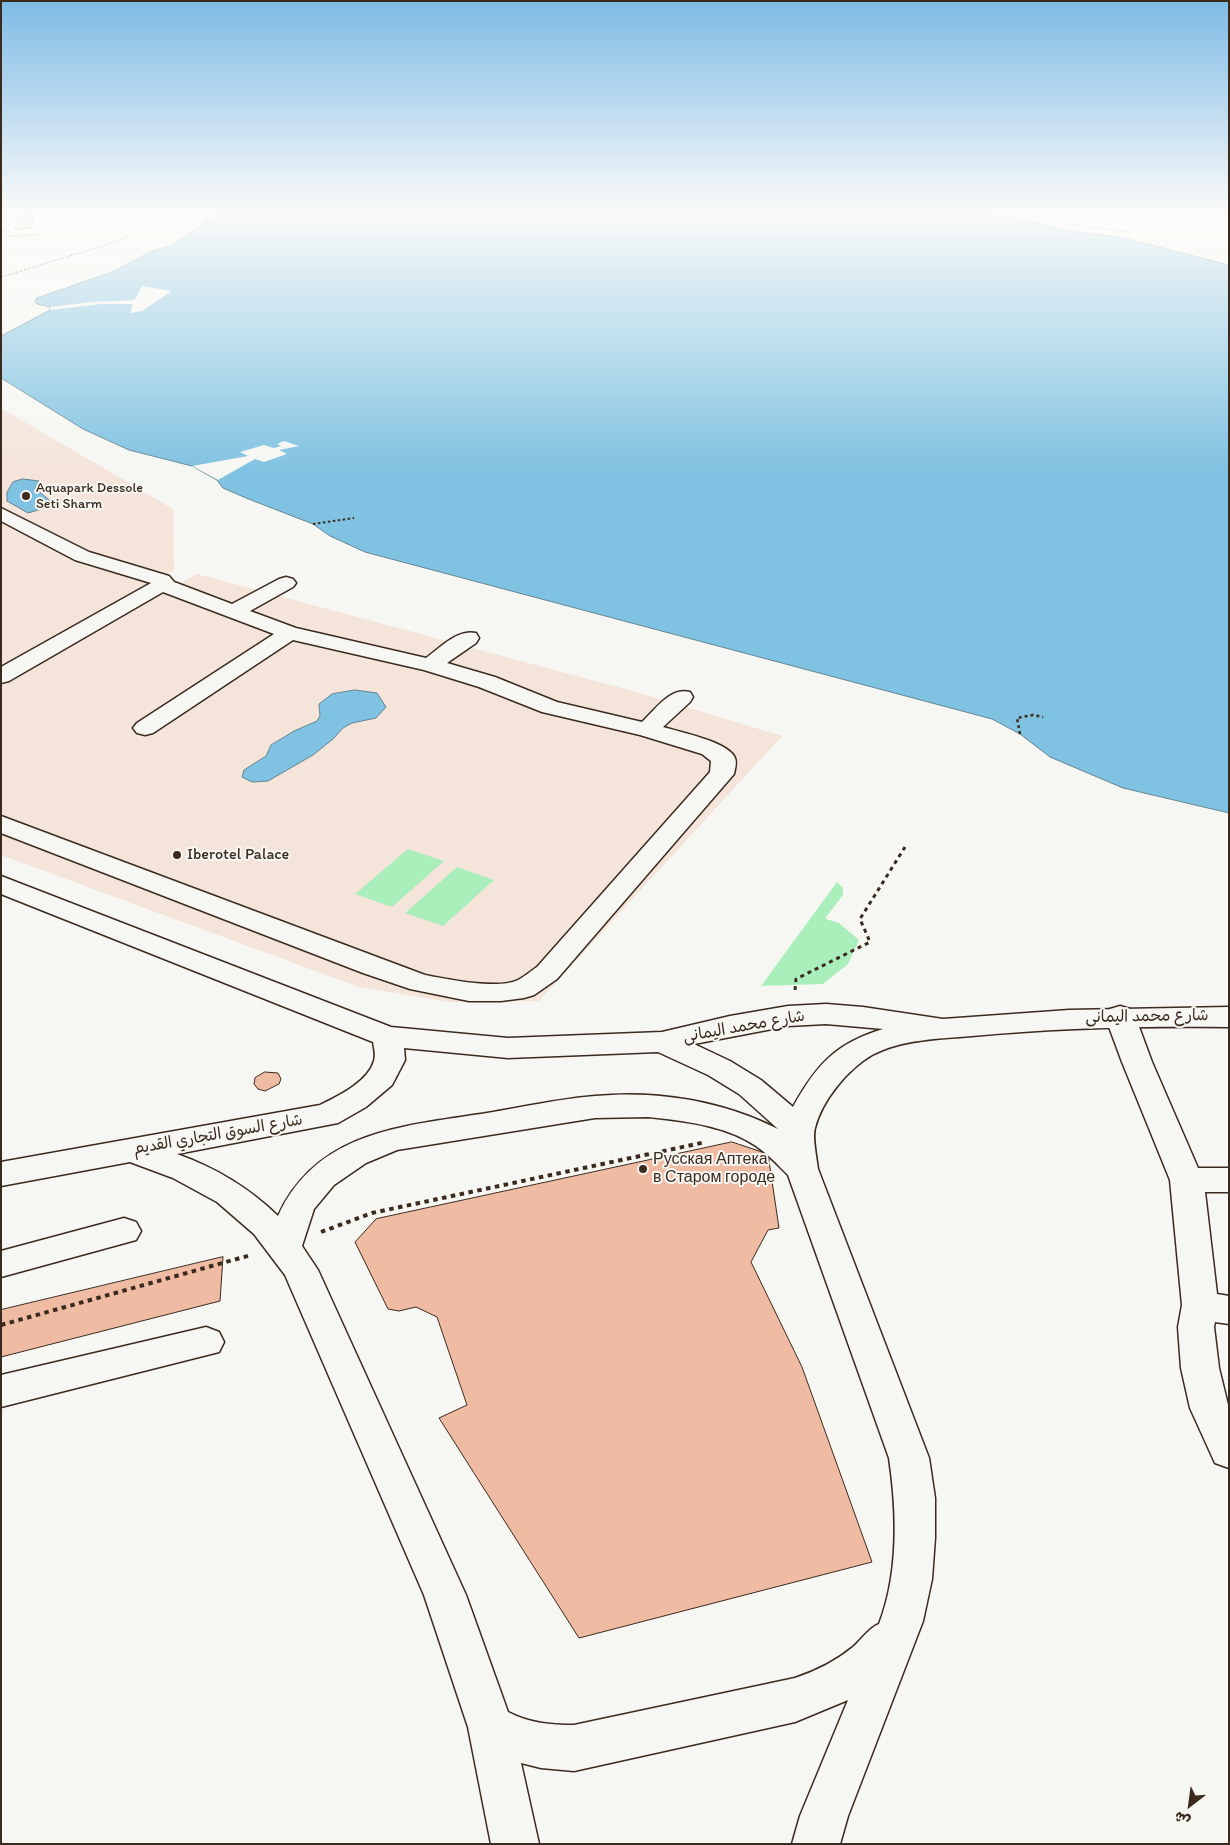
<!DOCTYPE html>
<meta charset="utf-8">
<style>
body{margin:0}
#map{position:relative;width:1230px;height:1845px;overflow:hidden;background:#f6f6f2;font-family:Itim,"Playpen Sans Arabic",sans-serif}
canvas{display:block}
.frame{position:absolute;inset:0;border:2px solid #3b2a1e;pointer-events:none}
.north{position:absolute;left:1165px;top:1780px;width:50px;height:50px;-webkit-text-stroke:4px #f6f6f2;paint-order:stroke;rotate:210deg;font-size:14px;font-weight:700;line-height:20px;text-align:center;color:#3b2a1e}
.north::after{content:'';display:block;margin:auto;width:18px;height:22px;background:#3b2a1e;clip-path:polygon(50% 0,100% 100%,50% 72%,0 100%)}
</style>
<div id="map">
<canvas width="1230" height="1845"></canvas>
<div class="frame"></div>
<div class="north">ش</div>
</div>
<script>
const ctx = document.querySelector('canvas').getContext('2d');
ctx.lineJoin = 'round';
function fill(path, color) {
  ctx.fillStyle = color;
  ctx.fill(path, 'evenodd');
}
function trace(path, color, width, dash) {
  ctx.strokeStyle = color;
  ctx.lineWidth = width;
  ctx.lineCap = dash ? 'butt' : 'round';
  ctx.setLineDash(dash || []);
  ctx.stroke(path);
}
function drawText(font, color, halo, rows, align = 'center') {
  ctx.font = font + ' Itim,"Playpen Sans Arabic",sans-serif';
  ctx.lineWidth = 4;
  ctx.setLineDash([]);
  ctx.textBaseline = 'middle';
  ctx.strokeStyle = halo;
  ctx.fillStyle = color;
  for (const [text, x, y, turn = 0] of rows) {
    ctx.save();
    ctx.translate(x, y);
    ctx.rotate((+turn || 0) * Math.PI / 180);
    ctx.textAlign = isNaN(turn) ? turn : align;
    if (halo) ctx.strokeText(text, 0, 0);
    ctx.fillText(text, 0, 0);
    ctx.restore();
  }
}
fill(new Path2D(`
 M1 408 173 509 174 570 1 667Z
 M197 574 640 693 782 736 539 1001 450 1002 359 987 1 855V681Z`), '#f4e4da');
fill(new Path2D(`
 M408 849 444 861 392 907 355 894Z
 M457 867 494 880 443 926 405 913Z
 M837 882 843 888V895L826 917V919L839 923 859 940 848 964 823 984 761 986Z`), '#aaefbb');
const water = new Path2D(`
 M217 214H997L1070 231 1120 237 1229 265V813L1123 788 1050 757 1020 734 992 719 365 552 330 536 313 524 246 498 223 488 217 480 192 466 129 450 83 429 1 378V336L50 310V307L37 304 35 301 37 298 112 272 150 252 172 245Z
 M23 479 39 481 35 488 55 505 28 513 7 501V492L13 482Z
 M355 690 377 693 386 707 376 718 352 723 343 728 333 739 313 755 268 781 252 782 242 777 244 770 266 756 271 745 294 731 317 721 320 716 319 704 332 694Z`);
fill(water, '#80c2e1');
trace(water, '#648593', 1);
fill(new Path2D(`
 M142 286 172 291 142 311 130 313 133 305 131 304H101L50 310 51 307 91 302 133 300 135 299Z
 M284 441 299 446 279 450 287 454 264 462 255 459 218 480 192 466 248 456 240 452 264 445 274 448 281 446 277 444Z`), '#f6f6f2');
const building = new Path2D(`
 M17 214H33L32 228 16 229Z
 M265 1072 278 1073 281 1079 279 1084 265 1091 258 1089 254 1084 255 1078Z
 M732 1142 768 1154 779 1228 768 1230 751 1262 802 1367 872 1562 579 1638 439 1418 467 1405 437 1317 416 1307 399 1311 388 1309 355 1242 376 1219Z
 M223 1257 220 1301 1 1357V1310Z`);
fill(building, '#efbba2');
trace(building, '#3b2a1e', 1);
const minor = new Path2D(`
 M1 508 89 552 169 576 174 582 232 604 279 579 286 577 293 579 296 583 293 587 250 611 296 628 426 658C440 648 457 629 476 633L479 638 476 643 447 663 495 677 557 702 642 722C656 709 670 687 690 692L693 697 690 702 663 727C680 732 729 742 735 758 737 763 735 769 734 774L557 979 534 995 524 998 501 1001H469L410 989 363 973 1 833V816L425 975C447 979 497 990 518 980 524 977 531 971 537 967L710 772 711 761 702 754 640 735 542 712 479 687 424 670 293 640 153 733 145 735 137 733 133 728 137 723 274 634 163 592 9 681 1 683V667L151 583 75 560 1 521Z
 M1120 1006 1130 1009 1135 1016 1152 1062 1198 1168H1229V1192H1205L1217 1294 1229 1296V1324L1215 1322 1214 1327 1219 1368 1229 1409V1468L1215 1463 1190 1408 1181 1368 1178 1327 1182 1305 1170 1180 1122 1062 1105 1016 1110 1009Z
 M124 1218 136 1222 141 1231 136 1240 1 1277V1251Z
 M206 1327 219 1332 224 1342 219 1352 1 1407V1375Z`);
const major = new Path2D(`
 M1 876 391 1027 508 1038 662 1032 730 1016 788 1006 826 1004 863 1007 943 1019 1069 1010 1229 1007V1027C1143 1026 1057 1028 972 1036 939 1039 902 1039 872 1055 848 1069 822 1100 815 1128 812 1137 817 1159 818 1169L929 1458 935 1498V1538L932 1579 923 1621 848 1816 840 1844H792L800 1816 848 1700 795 1722 574 1771 541 1768 521 1763 539 1844H491L468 1727 424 1595 285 1275 254 1234 217 1202 173 1178 130 1162 1 1186V1162L320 1105C338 1096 368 1082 374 1061 376 1055 374 1048 373 1042L1 894ZM826 1024 883 1029C836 1043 816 1065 793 1107L761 1080 730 1061 694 1044 788 1026ZM404 1048 508 1058 658 1052 708 1075 739 1094 778 1129C723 1101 657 1090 595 1096 559 1099 522 1107 487 1113 405 1126 317 1130 278 1216 248 1187 216 1168 177 1154L338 1123 366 1107 392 1085 405 1060ZM648 1117C684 1121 725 1125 756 1146 768 1154 778 1165 788 1175L889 1458C897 1512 899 1572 879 1624 869 1628 862 1639 853 1647 836 1661 816 1671 795 1678L574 1725C551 1725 529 1723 508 1712L466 1595 318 1270 302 1246 314 1209 334 1185 366 1163 397 1150 595 1118Z`);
trace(minor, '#3b2a1e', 3);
trace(major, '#3b2a1e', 3);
trace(new Path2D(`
 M1028 214 1085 227 1130 232
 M69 215 165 217
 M1 231H9L8 236 38 235 69 224 72 217 69 215
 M1 277 106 245 127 236 158 214`), '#3b2a1e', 1, [2, 2]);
trace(new Path2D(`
 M313 524 354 518`), '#3b2a1e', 2, [2.5, 2.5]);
trace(new Path2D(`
 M1020 734 1017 718 1033 715 1043 717`), '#3b2a1e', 2.5, [3, 3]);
trace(new Path2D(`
 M795 990 796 979 870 942 860 919 905 847`), '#3b2a1e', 3, [4, 4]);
trace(new Path2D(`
 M321 1232 372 1213 706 1142
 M1 1325 251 1255`), '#3b2a1e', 4, [4.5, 4.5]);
fill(minor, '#f6f6f2');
fill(major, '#f6f6f2');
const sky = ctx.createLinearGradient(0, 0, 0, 472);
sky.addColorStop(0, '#7ebae5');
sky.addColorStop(0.45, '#fbfbf9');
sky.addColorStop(1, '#fbfbf900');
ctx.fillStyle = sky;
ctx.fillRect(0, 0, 1230, 472);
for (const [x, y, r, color] of [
 [26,496,5,"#3b2a1e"],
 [177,855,5,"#3b2a1e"],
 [643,1169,5,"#3b2a1e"]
]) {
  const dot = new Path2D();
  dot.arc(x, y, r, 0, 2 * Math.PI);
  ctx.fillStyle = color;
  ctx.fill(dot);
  trace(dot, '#f6f6f2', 2);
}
drawText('14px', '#3b2a1e', '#f6f6f2', [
 ["Aquapark Dessole",36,488],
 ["Seti Sharm",36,504]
], 'left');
drawText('16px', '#3b2a1e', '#f6f6f2', [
 ["Iberotel Palace",187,855],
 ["Русская Аптека",653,1160],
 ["в Старом городе",653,1178]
], 'left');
drawText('16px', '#3b2a1e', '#f6f6f2', [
 ["شارع محمد اليمانى",1147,1017,-1],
 ["شارع محمد اليمانى",744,1027,-10],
 ["شارع السوق التجاري القديم",218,1135,-10]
]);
</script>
